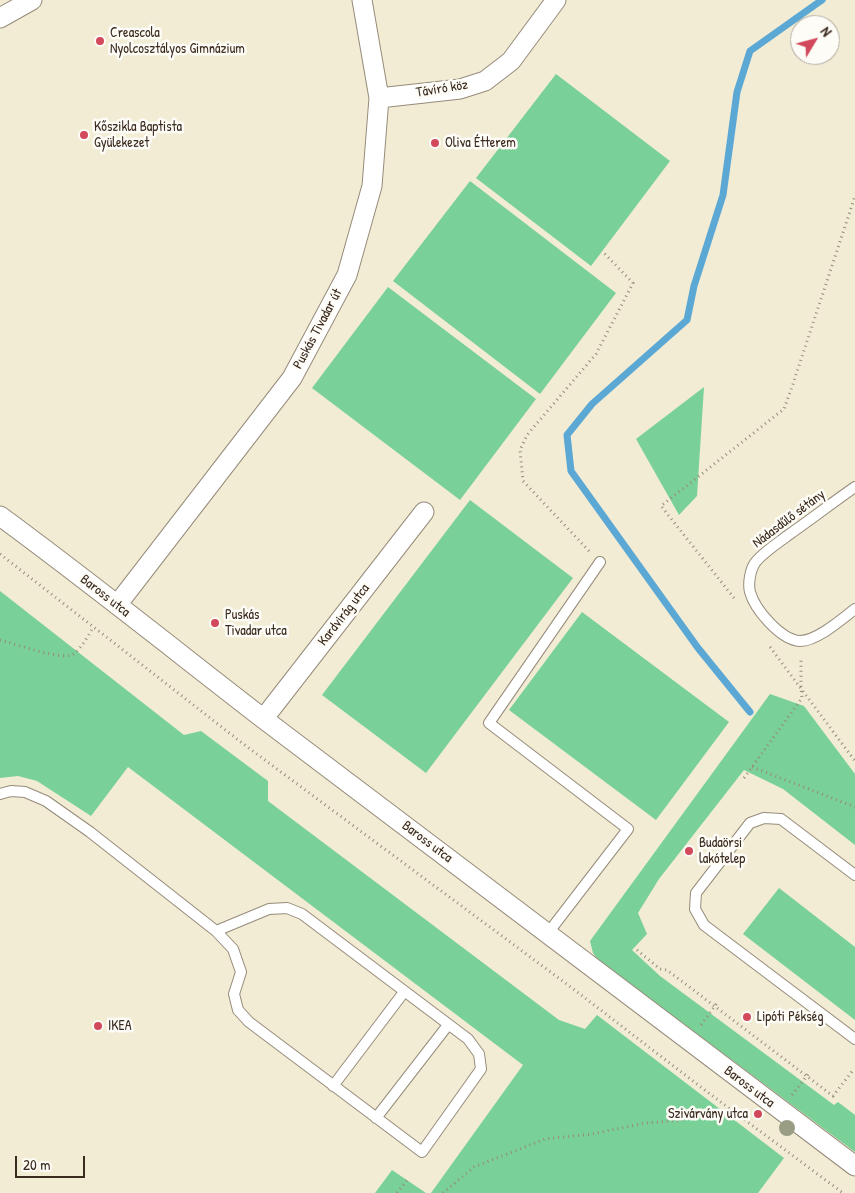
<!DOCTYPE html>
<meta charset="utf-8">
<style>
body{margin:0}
#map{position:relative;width:855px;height:1193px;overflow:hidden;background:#f2ecd5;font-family:"Patrick Hand",sans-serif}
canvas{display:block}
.north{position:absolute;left:790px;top:15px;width:50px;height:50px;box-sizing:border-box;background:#fdfcf7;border:1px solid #afa8a0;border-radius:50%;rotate:53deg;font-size:14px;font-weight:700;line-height:20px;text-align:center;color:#3b2a1e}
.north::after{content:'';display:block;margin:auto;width:18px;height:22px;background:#d1495b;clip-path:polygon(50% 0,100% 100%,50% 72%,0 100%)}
.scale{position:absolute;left:15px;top:1156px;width:70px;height:22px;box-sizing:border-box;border:2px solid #3b2a1e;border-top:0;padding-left:6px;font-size:15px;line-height:18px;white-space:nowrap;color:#3b2a1e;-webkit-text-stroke:4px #fdfcf7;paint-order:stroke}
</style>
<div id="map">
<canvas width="855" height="1193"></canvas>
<div class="north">N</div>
<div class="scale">20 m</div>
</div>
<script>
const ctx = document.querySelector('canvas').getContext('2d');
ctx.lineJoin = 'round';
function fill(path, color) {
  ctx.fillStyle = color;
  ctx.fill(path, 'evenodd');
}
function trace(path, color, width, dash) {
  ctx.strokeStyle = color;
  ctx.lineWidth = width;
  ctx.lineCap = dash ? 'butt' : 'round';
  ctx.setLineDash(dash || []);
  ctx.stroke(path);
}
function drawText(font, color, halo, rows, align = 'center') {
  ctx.font = font + ' "Patrick Hand",sans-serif';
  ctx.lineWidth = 5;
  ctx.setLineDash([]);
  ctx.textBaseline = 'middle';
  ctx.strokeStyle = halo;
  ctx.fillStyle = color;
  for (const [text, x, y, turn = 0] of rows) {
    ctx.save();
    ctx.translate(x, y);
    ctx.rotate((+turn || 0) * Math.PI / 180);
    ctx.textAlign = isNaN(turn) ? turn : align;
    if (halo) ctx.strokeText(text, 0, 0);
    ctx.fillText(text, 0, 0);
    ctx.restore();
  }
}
fill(new Path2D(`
 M556 74 670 161 591 266 476 178Z
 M470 181 616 293 540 394 393 281Z
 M388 287 536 399 460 500 312 388Z
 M704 387 697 496 679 515 636 439Z
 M470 500 573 578 426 773 322 695Z
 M0 591 184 735 201 731 268 781V801L559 1020 585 1029 597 1015 784 1158 758 1193H431L523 1065 128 767 91 816 37 781 18 776 0 778Z
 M582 612 729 722 656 820 509 710Z
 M770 694 804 706 855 774V845L783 789 744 770 659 879 638 913 647 934 632 950 660 976 834 1105 838 1102 855 1115V1152L597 959 593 953 590 941Z
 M779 888 855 947V1020L743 934Z
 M392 1170 426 1193H375Z`), '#79d197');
trace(new Path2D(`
 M750 712 698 648 571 471 567 435 592 404 687 320 694 286 723 195 737 92 750 51 822 0`), '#5ca8d4', 7);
const service = new Path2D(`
 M855 487C832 503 810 520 787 536 778 543 761 554 755 563 750 570 748 584 750 592 755 610 781 640 800 641 817 641 842 619 855 609
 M0 794 11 791 25 792 46 801 90 832 216 931 233 949 241 972 234 994 238 1010 249 1022 422 1152 481 1069 479 1054 468 1039 302 914 287 908 269 909 216 931
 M855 875 781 819 764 818 750 823 696 893 695 909 704 925 855 1039
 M548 933 628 829 489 723 600 562
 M333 1086 404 992
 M376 1118 448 1025`);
const minor = new Path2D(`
 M0 18 32 0
 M379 98 460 89 485 81 511 61 556 0
 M0 516C90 582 177 652 265 720 461 869 657 1018 855 1166
 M117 605 292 378 347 275 372 186 379 98 362 0
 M264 718 424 512`);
trace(service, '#968b7a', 12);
trace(minor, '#968b7a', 21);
trace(new Path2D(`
 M589 551 523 481 520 450 527 435 596 354 633 283 602 251
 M0 554 246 746 572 988 706 1091 843 1193
 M734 598 661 506 784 409 793 384 855 196
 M0 640C14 643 65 663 75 653 82 647 88 636 93 628
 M770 647 855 761
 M752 767 855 807
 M744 778 802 698 801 688V657
 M637 950 660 969 667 970 833 1096 854 1069
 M701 1025 717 1003
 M792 1095 809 1073
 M397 1193 407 1180
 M443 1193 474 1167 545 1139 592 1134 646 1123 684 1120`), '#968b7a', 3, [1, 4]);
trace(service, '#fff', 10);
trace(minor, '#fff', 19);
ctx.fillStyle = '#989d84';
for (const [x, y] of [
 [787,1128]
]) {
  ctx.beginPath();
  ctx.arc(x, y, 8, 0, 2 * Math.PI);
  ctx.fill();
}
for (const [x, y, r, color] of [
 [100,41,5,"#d1495b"],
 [84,135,5,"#d1495b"],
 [435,143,5,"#d1495b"],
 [215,623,5,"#d1495b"],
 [689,851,5,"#d1495b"],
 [747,1017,5,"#d1495b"],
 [98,1026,5,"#d1495b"],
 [758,1114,5,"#d1495b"]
]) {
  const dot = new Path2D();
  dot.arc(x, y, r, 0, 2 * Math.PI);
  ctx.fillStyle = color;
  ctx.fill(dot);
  trace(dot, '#fdfcf7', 2);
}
drawText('14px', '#3b2a1e', '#fdfcf7', [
 ["Creascola",110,33],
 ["Nyolcosztályos Gimnázium",110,49],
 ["Kőszikla Baptista",94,127],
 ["Gyülekezet",94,143],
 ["Oliva Étterem",445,143],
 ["Puskás",225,615],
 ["Tivadar utca",225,631],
 ["Budaörsi",699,843],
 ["lakótelep",699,859],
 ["Lipóti Pékség",757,1017],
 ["IKEA",108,1026],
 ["Szivárvány utca",748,1114,"right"]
], 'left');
drawText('14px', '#3b2a1e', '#fdfcf7', [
 ["Távíró köz",442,89,-9],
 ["Puskás Tivadar út",318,329,-62],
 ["Nádasdűlő sétány",789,519,-37],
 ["Baross utca",105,596,38],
 ["Kardvirág utca",344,615,-52],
 ["Baross utca",427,842,37],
 ["Baross utca",749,1087,37]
]);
</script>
